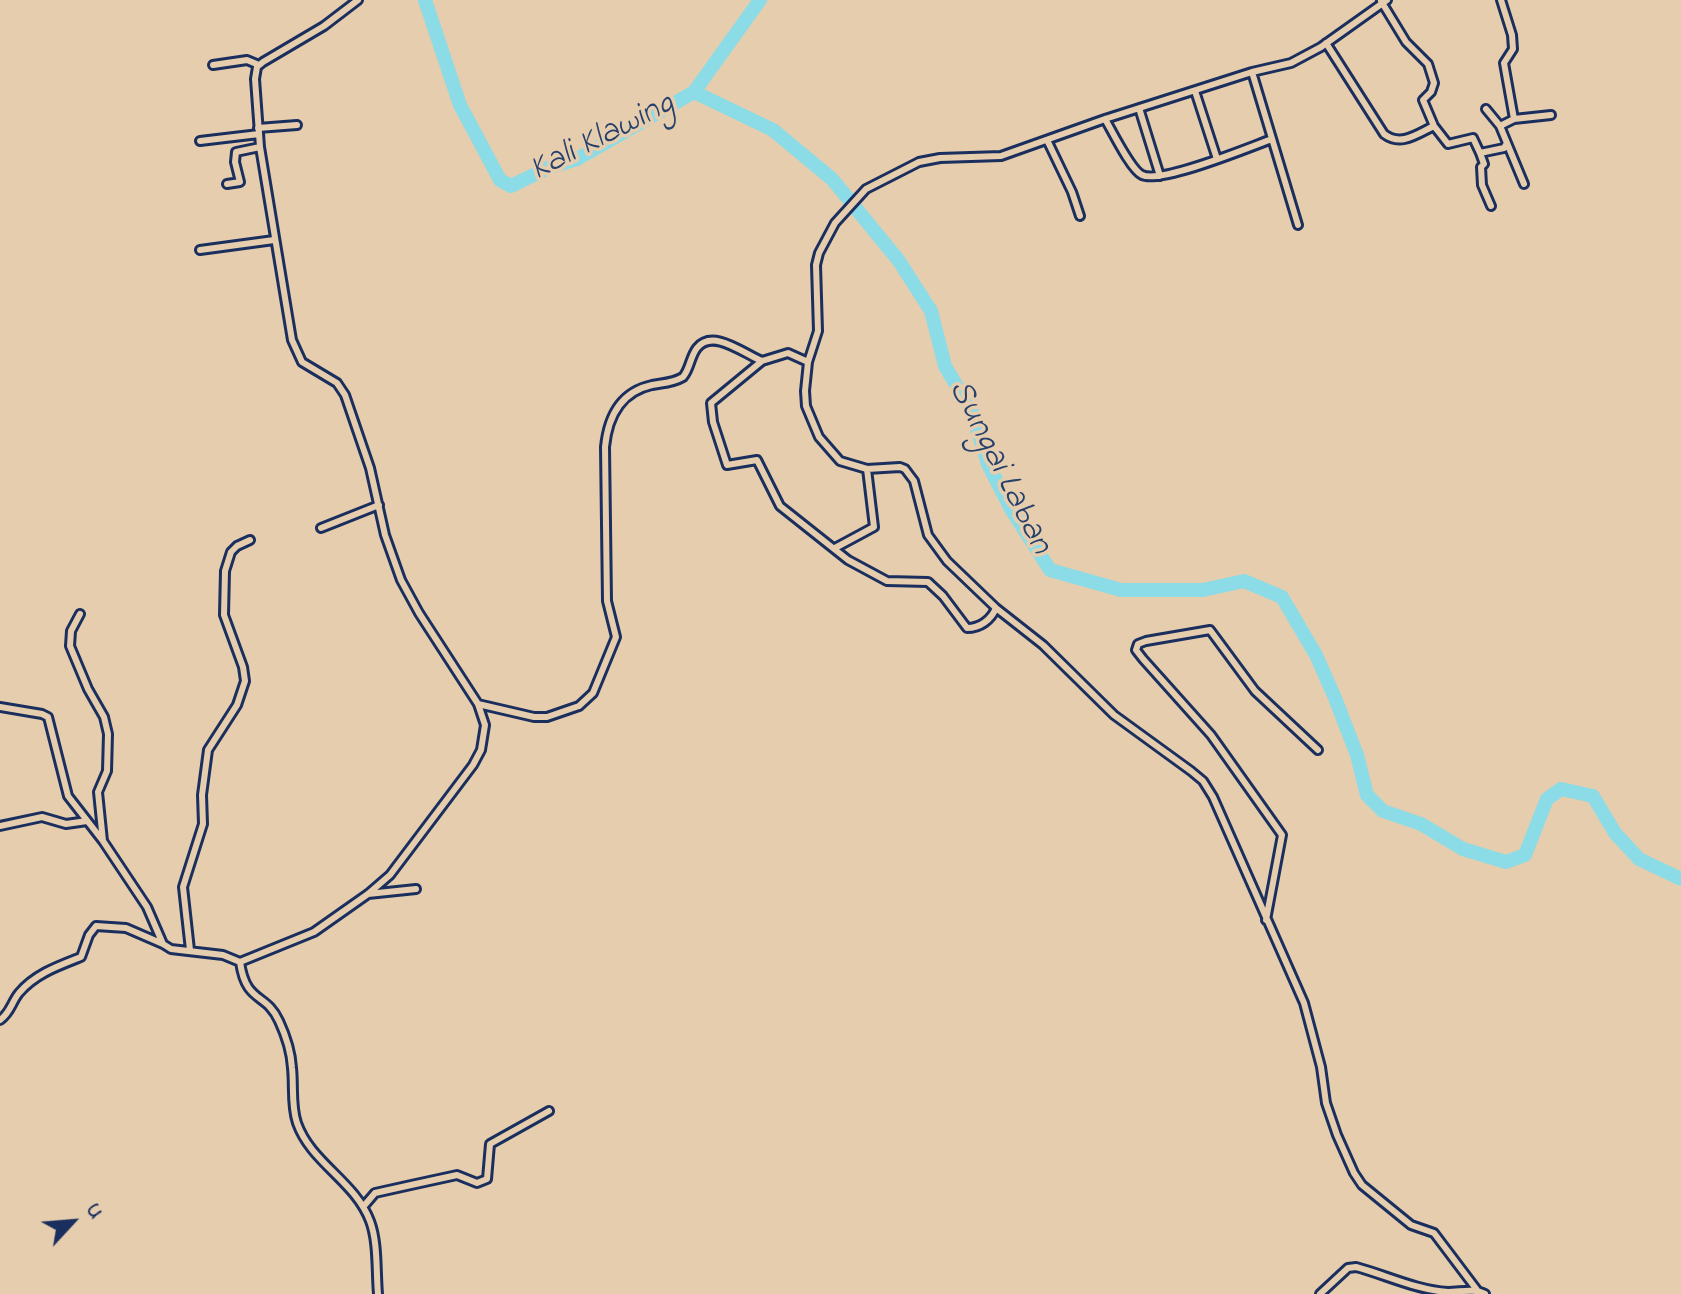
<!DOCTYPE html>
<style>
body{margin:0}
#map{position:relative;width:1681px;height:1294px;overflow:hidden;background:#e5cdae;font-family:"Indie Flower",sans-serif}
canvas{display:block}
.north{position:absolute;left:32px;top:1182px;width:80px;height:80px;-webkit-text-stroke:6px #e5cdae;paint-order:stroke;rotate:64deg;font-size:22px;font-weight:700;line-height:32px;text-align:center;color:#1b2f5e}
.north::after{content:'';display:block;margin:auto;width:28px;height:36px;background:#1b2f5e;clip-path:polygon(50% 0,100% 100%,50% 72%,0 100%)}
</style>
<div id="map">
<canvas width="1681" height="1294"></canvas>
<div class="north">U</div>
</div>
<script>
const ctx = document.querySelector('canvas').getContext('2d');
ctx.lineJoin = 'round';
function trace(path, color, width, dash) {
  ctx.strokeStyle = color;
  ctx.lineWidth = width;
  ctx.lineCap = dash ? 'butt' : 'round';
  ctx.setLineDash(dash || []);
  ctx.stroke(path);
}
function drawText(font, color, halo, rows, align = 'center') {
  ctx.font = font + ' "Indie Flower",sans-serif';
  ctx.lineWidth = 7;
  ctx.setLineDash([]);
  ctx.textBaseline = 'middle';
  ctx.strokeStyle = halo;
  ctx.fillStyle = color;
  for (const [text, x, y, turn = 0] of rows) {
    ctx.save();
    ctx.translate(x, y);
    ctx.rotate((+turn || 0) * Math.PI / 180);
    ctx.textAlign = isNaN(turn) ? turn : align;
    if (halo) ctx.strokeText(text, 0, 0);
    ctx.fillText(text, 0, 0);
    ctx.restore();
  }
}
trace(new Path2D(`
 M425 0 460 105 500 180 511 186 550 167 577 159 694 92 760 0
 M694 92 773 130 832 179 899 261 931 311 945 366 972 412 988 464 1011 509 1050 570 1121 590H1203L1244 581 1282 597 1316 655 1335 698 1357 755 1367 795 1383 811 1421 824 1463 849 1506 862 1525 855 1547 799 1561 789 1593 796 1615 833 1639 859 1681 879`), '#8bdce6', 14);
const minor = new Path2D(`
 M358 0 324 26 263 62 257 67 255 79 260 147 292 340 302 362 337 383 345 395 370 468 385 535 401 580 419 613 478 704 485 725 481 750 473 765 390 875 368 894 314 932 240 962C246 1004 266 992 279 1021 286 1036 291 1051 292 1068 294 1086 291 1106 297 1123 311 1163 355 1181 370 1221 378 1242 376 1271 378 1294
 M1387 0 1321 47 1291 63 1252 72 1105 119 1001 156 940 158 919 162 866 189 835 223 819 253 816 265 818 331 808 362 805 391 806 406 819 437 840 461 867 469 900 467 905 469 914 481 928 535 947 561 996 608 1043 645 1114 715 1191 771 1203 781 1213 797 1304 1003 1321 1067 1326 1103 1337 1135 1354 1173 1362 1185 1411 1225 1434 1233 1477 1290
 M1381 1 1406 42 1428 64 1434 83 1431 92 1423 100 1434 126 1448 144 1473 138 1480 153 1504 148 1507 143 1500 126 1514 119 1504 63 1513 49 1512 35 1501 0
 M1326 43 1384 134C1401 147 1417 134 1434 126
 M213 65 247 60 259 65
 M1252 72 1298 225
 M1195 91 1217 159
 M1139 108 1160 176
 M1486 109 1500 126
 M1105 119C1112 131 1131 170 1142 175 1161 184 1250 147 1272 139
 M1514 119 1551 115
 M258 128 297 125
 M200 141 259 134
 M1048 142 1072 192 1080 216
 M1507 143 1524 184
 M1480 153 1484 164 1481 167 1482 185 1491 206
 M227 184 240 182 235 162 236 152 260 147
 M200 250 274 240
 M762 361 711 403 713 422 727 465 757 460 780 506 848 560 887 581 928 582 943 596 967 628C980 628 991 620 996 608
 M321 528 379 505
 M835 548 874 527 867 469
 M80 614 71 631 70 646 88 689 104 717 108 734 107 771 98 792 103 841
 M478 704 534 717H547L579 706 593 693 616 637 607 601 605 447C608 417 620 392 652 385 663 383 673 383 683 377 690 369 690 357 697 348 713 328 744 354 762 361L788 353 808 362
 M0 707 42 714 48 717 68 796 103 841 147 907 163 944 171 949 223 955 240 962
 M0 826 42 817 66 824 87 821
 M368 894 416 889
 M1266 920 1282 835 1211 735 1143 659 1136 650 1138 644 1146 641 1210 630 1255 691 1318 750
 M190 950 183 887 203 824 202 795 208 750 237 705 245 681 243 667 224 615 225 571 231 552 237 546 250 540
 M0 1020C11 1012 11 1003 19 993 35 974 58 966 81 957L89 935 96 926 126 928 163 944
 M363 1207 375 1193 411 1185 457 1175 477 1183 487 1179 490 1144 549 1111
 M1320 1294 1348 1268 1356 1267C1386 1275 1416 1290 1448 1292 1461 1292 1474 1288 1485 1294`);
trace(minor, '#1b2f5e', 12);
trace(minor, '#e5cdae', 6);
drawText('italic 34px', '#26406c', '#e5cdae', [
 ["Kali Klawing",603,139,-27],
 ["Sungai Laban",998,468,63]
]);
</script>
